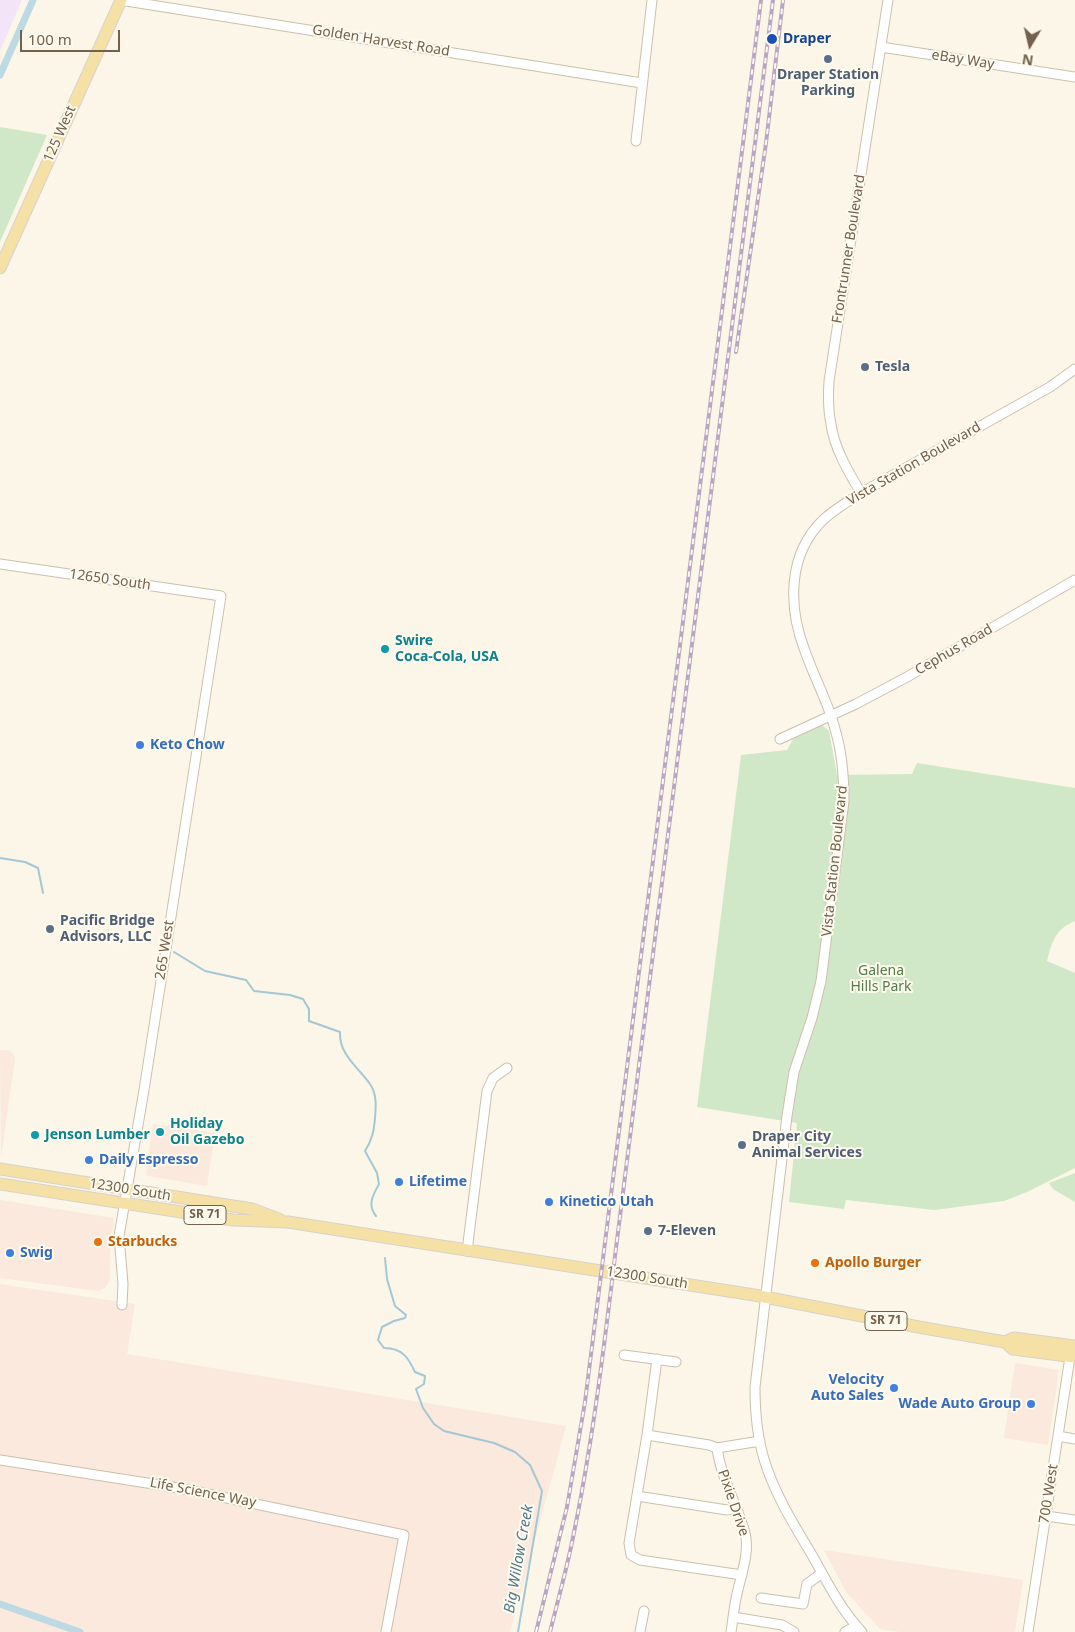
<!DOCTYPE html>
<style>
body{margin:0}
#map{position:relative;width:1075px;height:1632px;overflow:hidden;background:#fbf6e8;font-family:"Noto Sans",sans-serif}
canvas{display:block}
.north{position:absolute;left:1005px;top:20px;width:50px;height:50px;-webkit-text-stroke:4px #fefaee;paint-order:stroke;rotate:189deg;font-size:14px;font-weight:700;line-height:20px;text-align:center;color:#73604d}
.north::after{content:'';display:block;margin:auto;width:18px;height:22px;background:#73604d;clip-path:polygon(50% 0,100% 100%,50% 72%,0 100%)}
.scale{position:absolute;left:20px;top:30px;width:100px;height:22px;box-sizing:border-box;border:2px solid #73604d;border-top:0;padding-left:6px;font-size:15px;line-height:18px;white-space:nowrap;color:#73604d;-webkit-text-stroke:4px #fefaee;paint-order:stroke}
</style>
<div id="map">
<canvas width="1075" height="1632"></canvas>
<div class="north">N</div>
<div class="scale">100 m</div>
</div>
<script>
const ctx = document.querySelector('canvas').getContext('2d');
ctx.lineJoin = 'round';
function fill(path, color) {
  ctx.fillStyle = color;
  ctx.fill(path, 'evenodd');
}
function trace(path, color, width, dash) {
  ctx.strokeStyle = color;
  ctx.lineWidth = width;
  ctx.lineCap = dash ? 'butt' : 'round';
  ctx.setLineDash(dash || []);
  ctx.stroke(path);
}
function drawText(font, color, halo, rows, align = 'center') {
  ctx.font = font + ' "Noto Sans",sans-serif';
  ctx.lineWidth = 4;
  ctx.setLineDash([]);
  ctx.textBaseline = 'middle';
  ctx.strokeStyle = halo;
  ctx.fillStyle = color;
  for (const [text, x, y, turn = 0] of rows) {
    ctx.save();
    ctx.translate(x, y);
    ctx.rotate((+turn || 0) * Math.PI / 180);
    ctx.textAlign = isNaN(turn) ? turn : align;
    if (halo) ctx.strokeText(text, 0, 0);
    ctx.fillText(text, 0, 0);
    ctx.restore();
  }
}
fill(new Path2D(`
 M0 1050 11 1051 15 1058 1 1158Z
 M153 1124 215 1133 207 1186 148 1176 146 1174Z
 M0 1200 114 1218 110 1255V1279L106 1287 99 1291 0 1278Z
 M0 1284 135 1304 127 1354 566 1426 510 1632H0Z
 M1015 1363 1059 1370 1048 1445 1004 1438Z
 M824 1550 1023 1580 1015 1632H901L880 1629 846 1592Z`), '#fae9dc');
fill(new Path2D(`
 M0 0H22L0 51Z`), '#f3e4f7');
fill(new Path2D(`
 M0 127 47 135 0 242Z
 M822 725 829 731 837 775 912 774 917 763 1075 788V921C1055 929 1052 942 1047 961L1075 973V1168L1027 1192 1004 1201 934 1210 846 1200 844 1209 789 1202 797 1123 697 1107 741 755 787 750 793 739Z
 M1075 1173V1202L1053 1189 1049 1183Z`), '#d0e8c7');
trace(new Path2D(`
 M0 858 25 862 38 868 43 893
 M174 952 205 971 246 980 254 991 290 995 303 999 309 1009V1021L340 1032C339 1055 358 1067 370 1084 377 1094 376 1107 375 1118 374 1131 372 1140 365 1151L377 1173 379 1184C373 1195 367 1205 376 1216
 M385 1258 387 1279 395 1306 406 1315 405 1318 394 1321 382 1327 378 1340 384 1348C402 1348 408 1357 415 1372L425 1376 424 1384 416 1389 423 1408 434 1424 444 1431 494 1443 515 1452 530 1465 542 1491 518 1632`), '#a4c7d5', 2);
trace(new Path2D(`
 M0 75 33 0
 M0 1604 80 1632`), '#bdd9e3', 7);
const minor = new Path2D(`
 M120 0 642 83
 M881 47 1075 77
 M636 141 652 0
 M861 493C849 473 834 448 831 424 828 410 828 396 829 381L888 0
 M0 564 221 596 144 1090 119 1236 123 1284 122 1305
 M780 739 856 704 907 677 1075 580
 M467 1251 487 1091 493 1078 507 1068
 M624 1355 676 1362
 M657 1359 647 1435 629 1543 631 1555 640 1560 742 1575
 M647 1435 709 1445 717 1448 760 1441
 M1058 1436 1075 1439
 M717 1448C721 1479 737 1503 745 1533 750 1552 741 1575 737 1594 734 1606 733 1619 731 1632
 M0 1460 179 1488 404 1535 386 1632
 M637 1496 727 1510 736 1508
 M1046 1516 1075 1520
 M761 1598 803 1604 807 1584 822 1573
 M733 1617 782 1625 794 1632
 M640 1632 644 1611
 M845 1632 856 1626
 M862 1632C841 1610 827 1582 812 1555 794 1525 774 1493 764 1459 757 1436 755 1412 755 1387L787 1116 794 1072 812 1018 821 981 844 801C844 777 842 752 835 729 828 702 814 677 805 651 788 607 787 554 824 519 835 509 849 501 861 493L1050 387 1075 369
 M1028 1632 1070 1357`);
const major = new Path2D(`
 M0 268 121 0
 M0 1169 252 1209 279 1219
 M0 1184 233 1220 288 1222 754 1295 924 1328 1005 1342 1013 1349 1075 1357
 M1005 1342 1014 1338 1075 1346`);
trace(minor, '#ccbfae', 11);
trace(major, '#d8d2cd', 13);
trace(minor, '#fff', 9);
trace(major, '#f5e1a5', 11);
const rail = new Path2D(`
 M736 352 766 143 783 0
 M536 1632 567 1507 585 1402 761 0
 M550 1632C557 1604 565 1575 571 1547 592 1448 604 1348 616 1248L773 0`);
trace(rail, '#baa6c4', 4);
trace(rail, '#fefaee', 2, [5.5]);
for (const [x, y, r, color] of [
 [772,39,6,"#1a4fb4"],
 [828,59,5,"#5c6f8a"],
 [865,367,5,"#5c6f8a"],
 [385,649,5,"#0f9aa8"],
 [140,745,5,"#3f7fe0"],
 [50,929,5,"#5c6f8a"],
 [160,1132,5,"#0f9aa8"],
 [35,1135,5,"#0f9aa8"],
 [742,1145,5,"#5c6f8a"],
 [89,1160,5,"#3f7fe0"],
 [399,1182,5,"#3f7fe0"],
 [549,1202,5,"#3f7fe0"],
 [648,1231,5,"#5c6f8a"],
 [98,1242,5,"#e8710a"],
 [10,1253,5,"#3f7fe0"],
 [815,1263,5,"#e8710a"],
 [894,1388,5,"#3f7fe0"],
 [1031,1404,5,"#3f7fe0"]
]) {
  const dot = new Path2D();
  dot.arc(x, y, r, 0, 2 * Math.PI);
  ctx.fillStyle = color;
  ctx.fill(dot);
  trace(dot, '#fefaee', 2);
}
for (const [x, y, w] of [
 [205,1215,42],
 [886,1321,42]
]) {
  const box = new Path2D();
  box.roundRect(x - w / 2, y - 9.5, w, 19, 4);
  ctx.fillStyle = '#fefaee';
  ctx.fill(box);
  trace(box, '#73604d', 1);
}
drawText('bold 12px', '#73604d', null, [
 ["SR 71",205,1215],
 ["SR 71",886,1321]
]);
drawText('bold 14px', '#164399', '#fefaee', [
 ["Draper",783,39]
], 'left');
drawText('14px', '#73604d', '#fefaee', [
 ["Golden Harvest Road",381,41,9],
 ["eBay Way",963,60,9],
 ["125 West",60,134,-66],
 ["Frontrunner Boulevard",849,249,-81],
 ["Vista Station Boulevard",914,464,-30],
 ["12650 South",110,580,8],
 ["Cephus Road",954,650,-30],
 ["Vista Station Boulevard",835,861,-84],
 ["265 West",165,950,-81],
 ["12300 South",130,1190,9],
 ["12300 South",647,1278,9],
 ["Life Science Way",203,1493,11],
 ["700 West",1049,1494,-81],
 ["Pixie Drive",733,1503,71]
]);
drawText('bold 14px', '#4e5e75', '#fefaee', [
 ["Draper Station",828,75,"center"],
 ["Parking",828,91,"center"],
 ["Tesla",875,367],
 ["Pacific Bridge",60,921],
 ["Advisors, LLC",60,937],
 ["Draper City",752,1137],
 ["Animal Services",752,1153],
 ["7-Eleven",658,1231]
], 'left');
drawText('bold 14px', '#0d838f', '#fefaee', [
 ["Swire",395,641],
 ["Coca-Cola, USA",395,657],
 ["Holiday",170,1124],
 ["Oil Gazebo",170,1140],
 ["Jenson Lumber",45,1135]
], 'left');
drawText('bold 14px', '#366cbe', '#fefaee', [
 ["Keto Chow",150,745],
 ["Daily Espresso",99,1160],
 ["Lifetime",409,1182],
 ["Kinetico Utah",559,1202],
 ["Swig",20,1253],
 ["Velocity",884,1380,"right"],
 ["Auto Sales",884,1396,"right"],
 ["Wade Auto Group",1021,1404,"right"]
], 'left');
drawText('14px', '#527e49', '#fefaee', [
 ["Galena",881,971],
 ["Hills Park",881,987]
]);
drawText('bold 14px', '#c56008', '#fefaee', [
 ["Starbucks",108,1242],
 ["Apollo Burger",825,1263]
], 'left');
drawText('italic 15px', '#4c788b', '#fefaee', [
 ["Big Willow Creek",519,1559,-80]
]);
</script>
